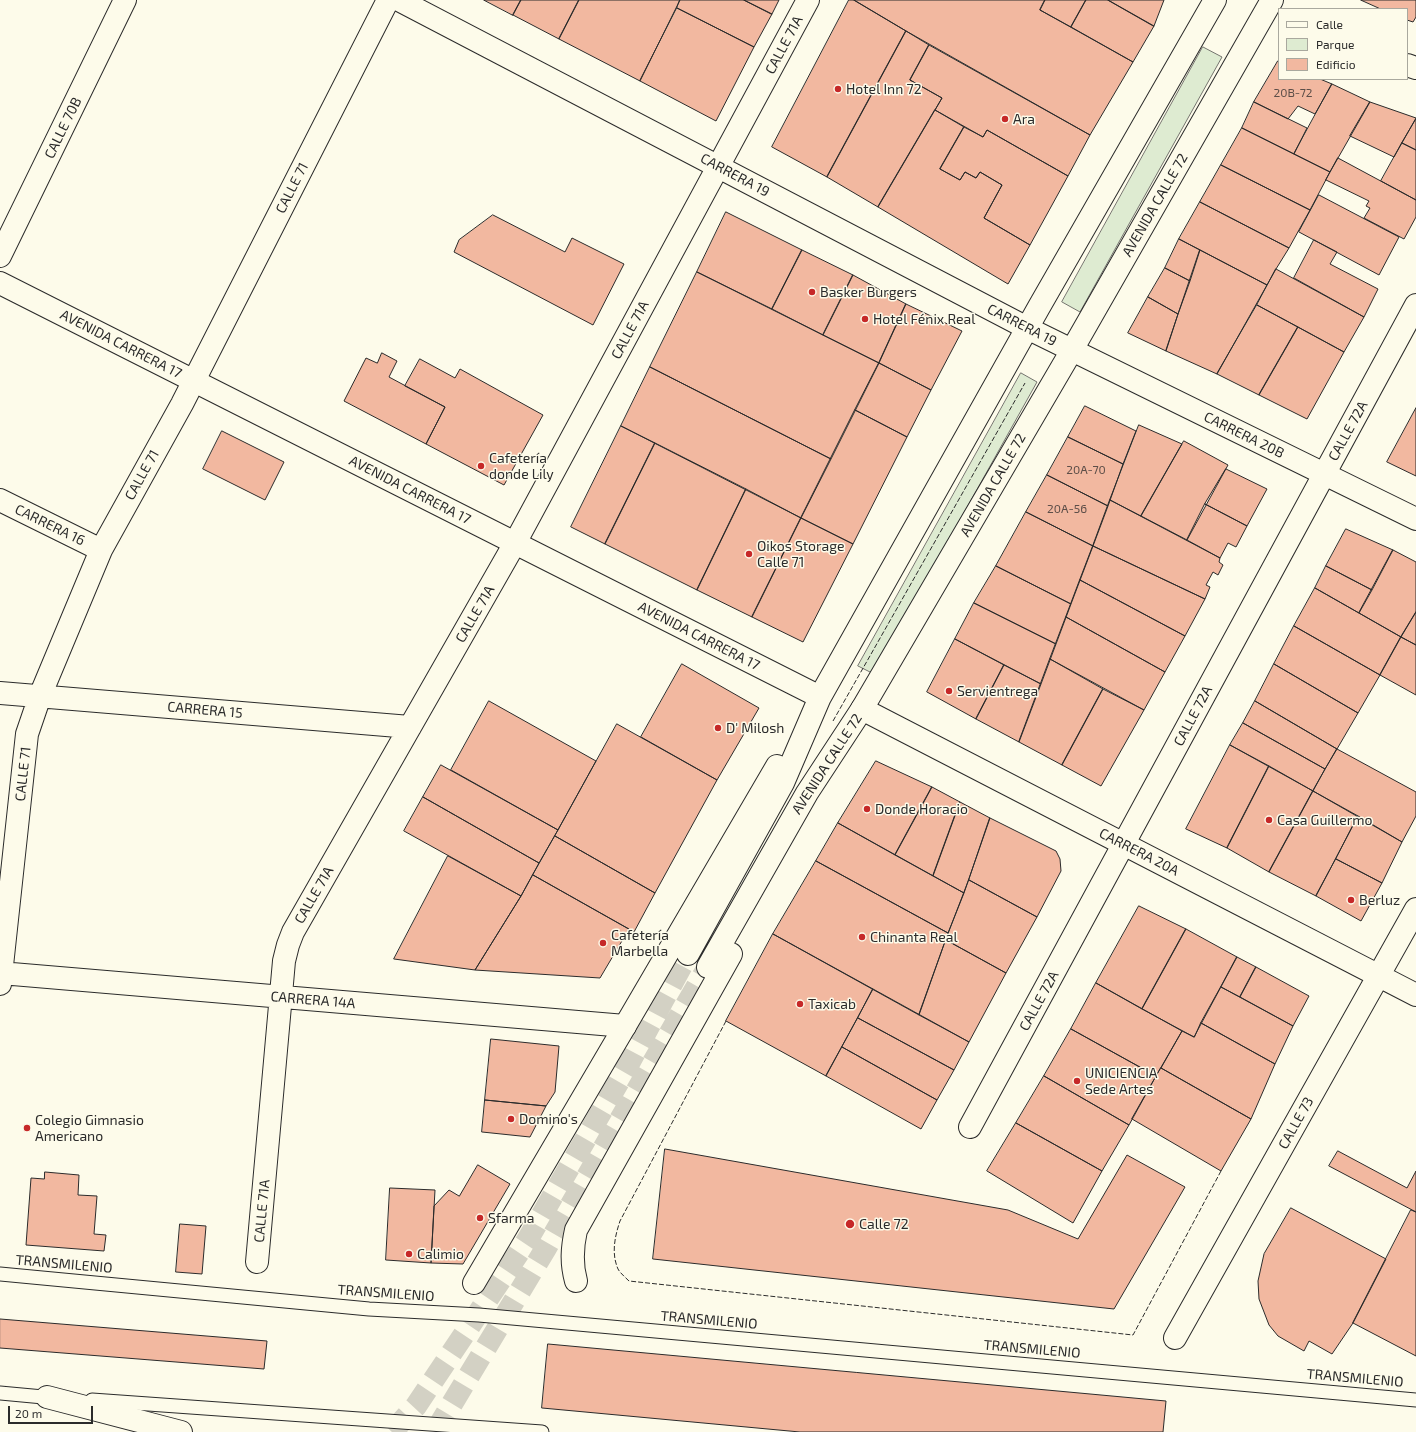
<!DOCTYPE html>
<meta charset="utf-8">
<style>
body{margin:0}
#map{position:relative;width:1416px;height:1432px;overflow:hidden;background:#fdfbea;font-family:"Exo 2",sans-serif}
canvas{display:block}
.legend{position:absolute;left:1278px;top:8px;width:130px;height:72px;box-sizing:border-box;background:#fdfbea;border:1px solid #a9a89e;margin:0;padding:5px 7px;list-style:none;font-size:12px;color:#2b2b2b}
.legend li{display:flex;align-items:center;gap:8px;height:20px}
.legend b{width:20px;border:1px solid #a9a89e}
.scale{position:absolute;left:8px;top:1406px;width:85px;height:18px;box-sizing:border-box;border:2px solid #2b2b2b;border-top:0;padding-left:5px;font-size:12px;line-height:14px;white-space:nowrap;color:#2b2b2b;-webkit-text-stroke:3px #fdfbea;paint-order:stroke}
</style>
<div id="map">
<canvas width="1416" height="1432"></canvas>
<ul class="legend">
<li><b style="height:5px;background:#fdfbea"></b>Calle</li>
<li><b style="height:11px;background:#deebd1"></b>Parque</li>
<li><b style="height:11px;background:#f2b8a0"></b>Edificio</li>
</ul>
<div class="scale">20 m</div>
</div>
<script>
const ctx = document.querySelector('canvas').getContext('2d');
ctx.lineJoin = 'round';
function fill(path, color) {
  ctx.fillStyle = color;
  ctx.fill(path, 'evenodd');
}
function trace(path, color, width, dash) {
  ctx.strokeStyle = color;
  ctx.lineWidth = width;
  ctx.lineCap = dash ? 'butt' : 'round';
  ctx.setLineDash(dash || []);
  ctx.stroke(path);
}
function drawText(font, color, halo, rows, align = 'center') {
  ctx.font = font + ' "Exo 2",sans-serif';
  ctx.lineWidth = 3;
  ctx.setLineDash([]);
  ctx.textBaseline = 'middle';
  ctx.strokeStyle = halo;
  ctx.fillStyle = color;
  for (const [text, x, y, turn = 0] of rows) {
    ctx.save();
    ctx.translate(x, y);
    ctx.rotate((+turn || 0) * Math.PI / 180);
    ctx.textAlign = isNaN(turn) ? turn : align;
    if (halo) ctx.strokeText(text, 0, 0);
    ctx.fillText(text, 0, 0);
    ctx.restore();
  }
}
const green = new Path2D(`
 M1203 47 1222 57 1080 312 1062 302Z
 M1021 373 1037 382 874 674 858 666Z`);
fill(green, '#deebd1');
trace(green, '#74746e', 1);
const building = new Path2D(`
 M484 0H521L513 15Z
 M521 0H579L559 39 513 15Z
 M579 0H680L640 81 559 39Z
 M680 0H744L772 14 754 47 677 8Z
 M744 0H779L772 14Z
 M849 0H854L906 31 827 177 772 147Z
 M854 0H1045L1040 10 1133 62 1090 135 906 31Z
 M1045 0H1086L1071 27 1040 10Z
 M1086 0H1108L1154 26 1133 62 1071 27Z
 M1108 0H1164L1154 26Z
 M1361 0H1416V17L1413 22 1407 20V9H1381Z
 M677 8 754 47 716 121 640 81Z
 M906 31 929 45 910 80 942 98 878 207 827 177Z
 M929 45 1090 135 1068 176 987 130 983 137 935 110 942 98 910 80Z
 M1278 61H1279V79H1320L1332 84 1315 114 1298 106 1288 119 1254 102Z
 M1332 84 1370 102 1330 172 1294 154Z
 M1254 102 1307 128 1294 154 1242 128Z
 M1370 102 1416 118 1394 157 1350 136Z
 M935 110 964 127 940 169 960 180 965 172 976 178 980 172 1002 185 984 218 1030 245 1008 284 878 207Z
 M1416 119V150L1402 143Z
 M964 127 983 137 987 130 1068 176 1030 245 984 218 1002 185 980 172 976 178 965 172 960 180 940 169Z
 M1242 128 1330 172 1310 210 1221 165Z
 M1402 143 1416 150V200L1381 181Z
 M1338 158 1416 200V217L1404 239 1364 218 1370 208 1366 206 1369 201 1326 180Z
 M1221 165 1310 210 1289 248 1200 202Z
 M1319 195 1399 237 1379 275 1299 232Z
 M1200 202 1289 248 1276 269 1267 285 1179 239Z
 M726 212 802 250 772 309 697 272Z
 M493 215 565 252 572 238 624 264 593 325 454 252 459 240Z
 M1179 239 1200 250 1190 281 1165 268Z
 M1314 240 1337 252 1330 264 1378 289 1364 317 1294 278Z
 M802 250 853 275 823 335 772 309Z
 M1200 250 1267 285 1217 374 1166 351Z
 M1165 268 1190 281 1178 314 1148 297Z
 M1276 269 1364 317 1344 352 1257 305Z
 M697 272 879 363 831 459 650 367Z
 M853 275 906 304 879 363 823 335Z
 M1148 297 1178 314 1166 351 1128 333Z
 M906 304 962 331 931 390 879 363Z
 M1257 305 1298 327 1259 395 1217 374Z
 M1298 327 1344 352 1307 419 1259 395Z
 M382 353 397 361 389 377 445 407 426 444 344 401 366 358 377 363Z
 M420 359 455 378 460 369 543 415 504 485 426 444 445 407 405 386Z
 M879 363 931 390 907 437 855 410Z
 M650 367 831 459 801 518 621 426Z
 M1085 406 1136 431 1123 464 1068 437Z
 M1416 408V476L1387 462Z
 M855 410 907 437 853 544 801 518Z
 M1139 425 1182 444 1141 516 1110 500Z
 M621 426 655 443 605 544 571 527Z
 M222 431 284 462 265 500 203 469Z
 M1068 437 1123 464 1108 506 1047 475Z
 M1184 441 1228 465 1187 540 1141 516Z
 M655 443 746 489 697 590 605 544Z
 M1226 469 1267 489 1247 526 1205 504Z
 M1047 475 1108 506 1093 546 1026 512Z
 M746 489 801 518 752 617 697 590Z
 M1110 500 1220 558 1219 562 1223 565 1218 575 1213 572 1206 585 1210 587 1205 599 1093 546Z
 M1205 504 1247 526 1236 547 1228 543 1220 558 1187 540Z
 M1026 512 1093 546 1071 604 996 566Z
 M801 518 853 544 803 642 752 617Z
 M1346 529 1393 550 1372 590 1326 566Z
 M1093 546 1205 599 1185 636 1080 580Z
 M1393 550 1416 562V612L1401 637 1359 613Z
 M996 566 1071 604 1056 644 974 603Z
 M1326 566 1372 590 1359 613 1315 588Z
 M1080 580 1185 636 1165 672 1066 617Z
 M1315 588 1401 637 1380 675 1294 626Z
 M974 603 1056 644 1041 684 955 639Z
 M1416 612V645L1401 637Z
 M1066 617 1165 672 1144 710 1050 659Z
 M1294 626 1380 675 1358 713 1274 664Z
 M1401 637 1416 645V695L1380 675Z
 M955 639 1004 665 976 719 927 692Z
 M1050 659 1103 689 1062 765 1019 742Z
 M682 664 759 708 717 780 641 737Z
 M1274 664 1358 713 1337 749 1255 701Z
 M1004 665 1041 684 1019 742 976 719Z
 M1103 689 1144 710 1101 786 1062 765Z
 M489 701 596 761 558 830 451 770Z
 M1255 701 1337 749 1325 769 1243 723Z
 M1243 723 1325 769 1313 791 1230 745Z
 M617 724 717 780 655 893 555 836Z
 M1230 745 1269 766 1227 848 1186 829Z
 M1337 749 1416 792V816L1402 842 1313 791Z
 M876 761 932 787 895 855 838 823Z
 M441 765 558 830 539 863 423 797Z
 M1269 766 1313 791 1269 872 1227 848Z
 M932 787 960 802 933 876 895 855Z
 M1313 791 1358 816 1316 896 1269 872Z
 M423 797 539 863 521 896 404 831Z
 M960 802 990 818 964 893 933 876Z
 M1358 816 1402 842 1382 883 1336 859Z
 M990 818 1056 851 1060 859 1061 871 1037 917 969 880Z
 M838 823 964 893 948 933 816 861Z
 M555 836 655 893 634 932 533 875Z
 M448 856 521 896 475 970 394 959Z
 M1336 859 1382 883 1361 921 1316 896Z
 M816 861 948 933 919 1015 773 934Z
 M533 875 629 929 600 978 475 970 521 896Z
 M969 880 1037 917 1006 973 946 940Z
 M1139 906 1186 929 1142 1009 1096 983Z
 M1186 929 1237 957 1194 1037 1142 1009Z
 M773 934 873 989 826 1076 726 1021Z
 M946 940 1006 973 969 1042 919 1015Z
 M1237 957 1256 967 1240 997 1221 987Z
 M1256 967 1309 996 1293 1026 1240 997Z
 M1096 983 1182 1031 1156 1076 1071 1029Z
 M1221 987 1293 1026 1275 1064 1201 1023Z
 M873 989 969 1042 954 1070 858 1018Z
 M858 1018 954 1070 937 1100 842 1047Z
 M1201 1023 1275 1064 1251 1119 1161 1068 1182 1031 1194 1037Z
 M1071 1029 1156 1076 1129 1125 1044 1076Z
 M491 1039 559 1046 555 1092 546 1106 485 1100Z
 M842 1047 937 1100 921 1129 826 1076Z
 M1161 1068 1251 1119 1221 1171 1132 1119Z
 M1044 1076 1129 1125 1102 1171 1016 1123Z
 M485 1100 546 1106 530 1137 482 1132Z
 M1016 1123 1102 1171 1073 1223 987 1171Z
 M665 1149 1008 1210 1078 1239 1127 1155 1185 1187 1114 1309 653 1259Z
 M1338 1151 1407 1188 1416 1171V1212L1329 1166Z
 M478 1165 510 1184 463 1264 431 1263 434 1206 449 1190 459 1196Z
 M45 1172 79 1175 78 1195 97 1196 94 1234 106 1235 104 1251 26 1245 31 1178 44 1179Z
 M390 1188 435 1190 431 1263 386 1260Z
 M1291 1208 1386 1259 1353 1323 1332 1354 1309 1341 1304 1351 1278 1336 1269 1325 1259 1299 1258 1281 1264 1254Z
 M1411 1210 1416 1212V1356L1353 1323Z
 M180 1224 206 1226 202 1274 176 1272Z
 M0 1319 267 1341 264 1369 0 1348Z
 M548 1344 1166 1401 1163 1432H800L542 1408Z`);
fill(building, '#f2b8a0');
trace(building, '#2b2b2b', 1);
trace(new Path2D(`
 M392 1432 416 1406 528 1239 626 1069 688 954
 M435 1432 546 1248 708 967`), '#d3d1c4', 22, [22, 11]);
const service = new Path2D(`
 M0 1274 369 1309 479 1315 1416 1400
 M0 1393 54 1398
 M92 1400 542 1432`);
const minor = new Path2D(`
 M0 256 125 0
 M0 500 101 550
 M0 693 410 727
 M862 709 1416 995
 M0 973 625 1026
 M0 984 27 734 40 696 101 550 182 404 388 0
 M970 1127 1416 305
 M257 1262 284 961 288 945 293 932 515 543 808 0
 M1175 1338 1416 909`);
const tertiary = new Path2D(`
 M399 0 1027 328 1416 519
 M1407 65 1416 68`);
const secondary = new Path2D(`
 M0 283 820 697
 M688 954 783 783 820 697 1039 307 1215 0
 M708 967 807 793 862 709 1072 350 1272 0
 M576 1281C571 1263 572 1248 576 1230L731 954
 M474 1283 625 1026 777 766
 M47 1397 181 1432`);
trace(service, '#2b2b2b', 15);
trace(minor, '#2b2b2b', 24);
trace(tertiary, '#2b2b2b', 24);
trace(secondary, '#2b2b2b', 24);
trace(service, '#fdfbea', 13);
trace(minor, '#fdfbea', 22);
trace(tertiary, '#fdfbea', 22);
trace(secondary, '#fdfbea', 22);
trace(new Path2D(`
 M833 721 1025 383
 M726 1021 620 1221C615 1236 611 1253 618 1269 620 1273 625 1277 629 1281L1133 1335 1221 1171`), '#2b2b2b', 1, [5, 2]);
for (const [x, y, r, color] of [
 [838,89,4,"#c62828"],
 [1005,119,4,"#c62828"],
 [812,292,4,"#c62828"],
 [865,319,4,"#c62828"],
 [481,466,4,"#c62828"],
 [749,554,4,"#c62828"],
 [949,691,4,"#c62828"],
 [718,728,4,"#c62828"],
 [867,809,4,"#c62828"],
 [1269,820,4,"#c62828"],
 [1351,900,4,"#c62828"],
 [862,937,4,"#c62828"],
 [603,943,4,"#c62828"],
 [800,1004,4,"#c62828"],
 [1077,1081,4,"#c62828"],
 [511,1119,4,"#c62828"],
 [27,1128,4,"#c62828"],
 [480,1218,4,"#c62828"],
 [850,1224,5,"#c62828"],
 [409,1254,4,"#c62828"]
]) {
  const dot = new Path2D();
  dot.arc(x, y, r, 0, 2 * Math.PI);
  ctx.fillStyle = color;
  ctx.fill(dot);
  trace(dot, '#fdfbea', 1.5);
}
drawText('12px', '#5d4e48', null, [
 ["20B-72",1293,93],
 ["20A-70",1086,470],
 ["20A-56",1067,509]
]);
drawText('14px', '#2b2b2b', '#fdfbea', [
 ["CALLE 71A",784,45,-62],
 ["CALLE 70B",63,128,-64],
 ["CARRERA 19",735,175,28],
 ["CALLE 71",292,188,-63],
 ["AVENIDA CALLE 72",1155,205,-60],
 ["CARRERA 19",1022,325,27],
 ["CALLE 71A",630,330,-62],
 ["AVENIDA CARRERA 17",121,344,27],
 ["CALLE 72A",1348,431,-61],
 ["CARRERA 20B",1244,435,26],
 ["CALLE 71",142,475,-61],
 ["AVENIDA CALLE 72",993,485,-60],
 ["AVENIDA CARRERA 17",410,490,27],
 ["CARRERA 16",50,525,26],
 ["CALLE 71A",475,614,-60],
 ["AVENIDA CARRERA 17",699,636,27],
 ["CARRERA 15",205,710,5],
 ["CALLE 72A",1193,716,-62],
 ["AVENIDA CALLE 72",827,764,-57],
 ["CALLE 71",23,774,-84],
 ["CARRERA 20A",1139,852,27],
 ["CALLE 71A",314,895,-60],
 ["CARRERA 14A",313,1000,5],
 ["CALLE 72A",1039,1001,-61],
 ["CALLE 73",1296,1123,-61],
 ["CALLE 71A",262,1211,-85],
 ["TRANSMILENIO",64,1264,5],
 ["TRANSMILENIO",386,1293,4],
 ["TRANSMILENIO",709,1320,5],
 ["TRANSMILENIO",1032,1349,5],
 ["TRANSMILENIO",1355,1378,5]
]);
drawText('14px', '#2b2b2b', '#fdfbea', [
 ["Hotel Inn 72",846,89],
 ["Ara",1013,119],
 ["Basker Burgers",820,292],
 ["Hotel Fénix Real",873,319],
 ["Cafetería",489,458],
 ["donde Lily",489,474],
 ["Oikos Storage",757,546],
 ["Calle 71",757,562],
 ["Servientrega",957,691],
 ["D' Milosh",726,728],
 ["Donde Horacio",875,809],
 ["Casa Guillermo",1277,820],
 ["Berluz",1359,900],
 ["Cafetería",611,935],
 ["Marbella",611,951],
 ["Chinanta Real",870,937],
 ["Taxicab",808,1004],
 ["UNICIENCIA",1085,1073],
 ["Sede Artes",1085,1089],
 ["Domino's",519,1119],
 ["Colegio Gimnasio",35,1120],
 ["Americano",35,1136],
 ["Sfarma",488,1218],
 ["Calle 72",859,1224],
 ["Calimio",417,1254]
], 'left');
</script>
